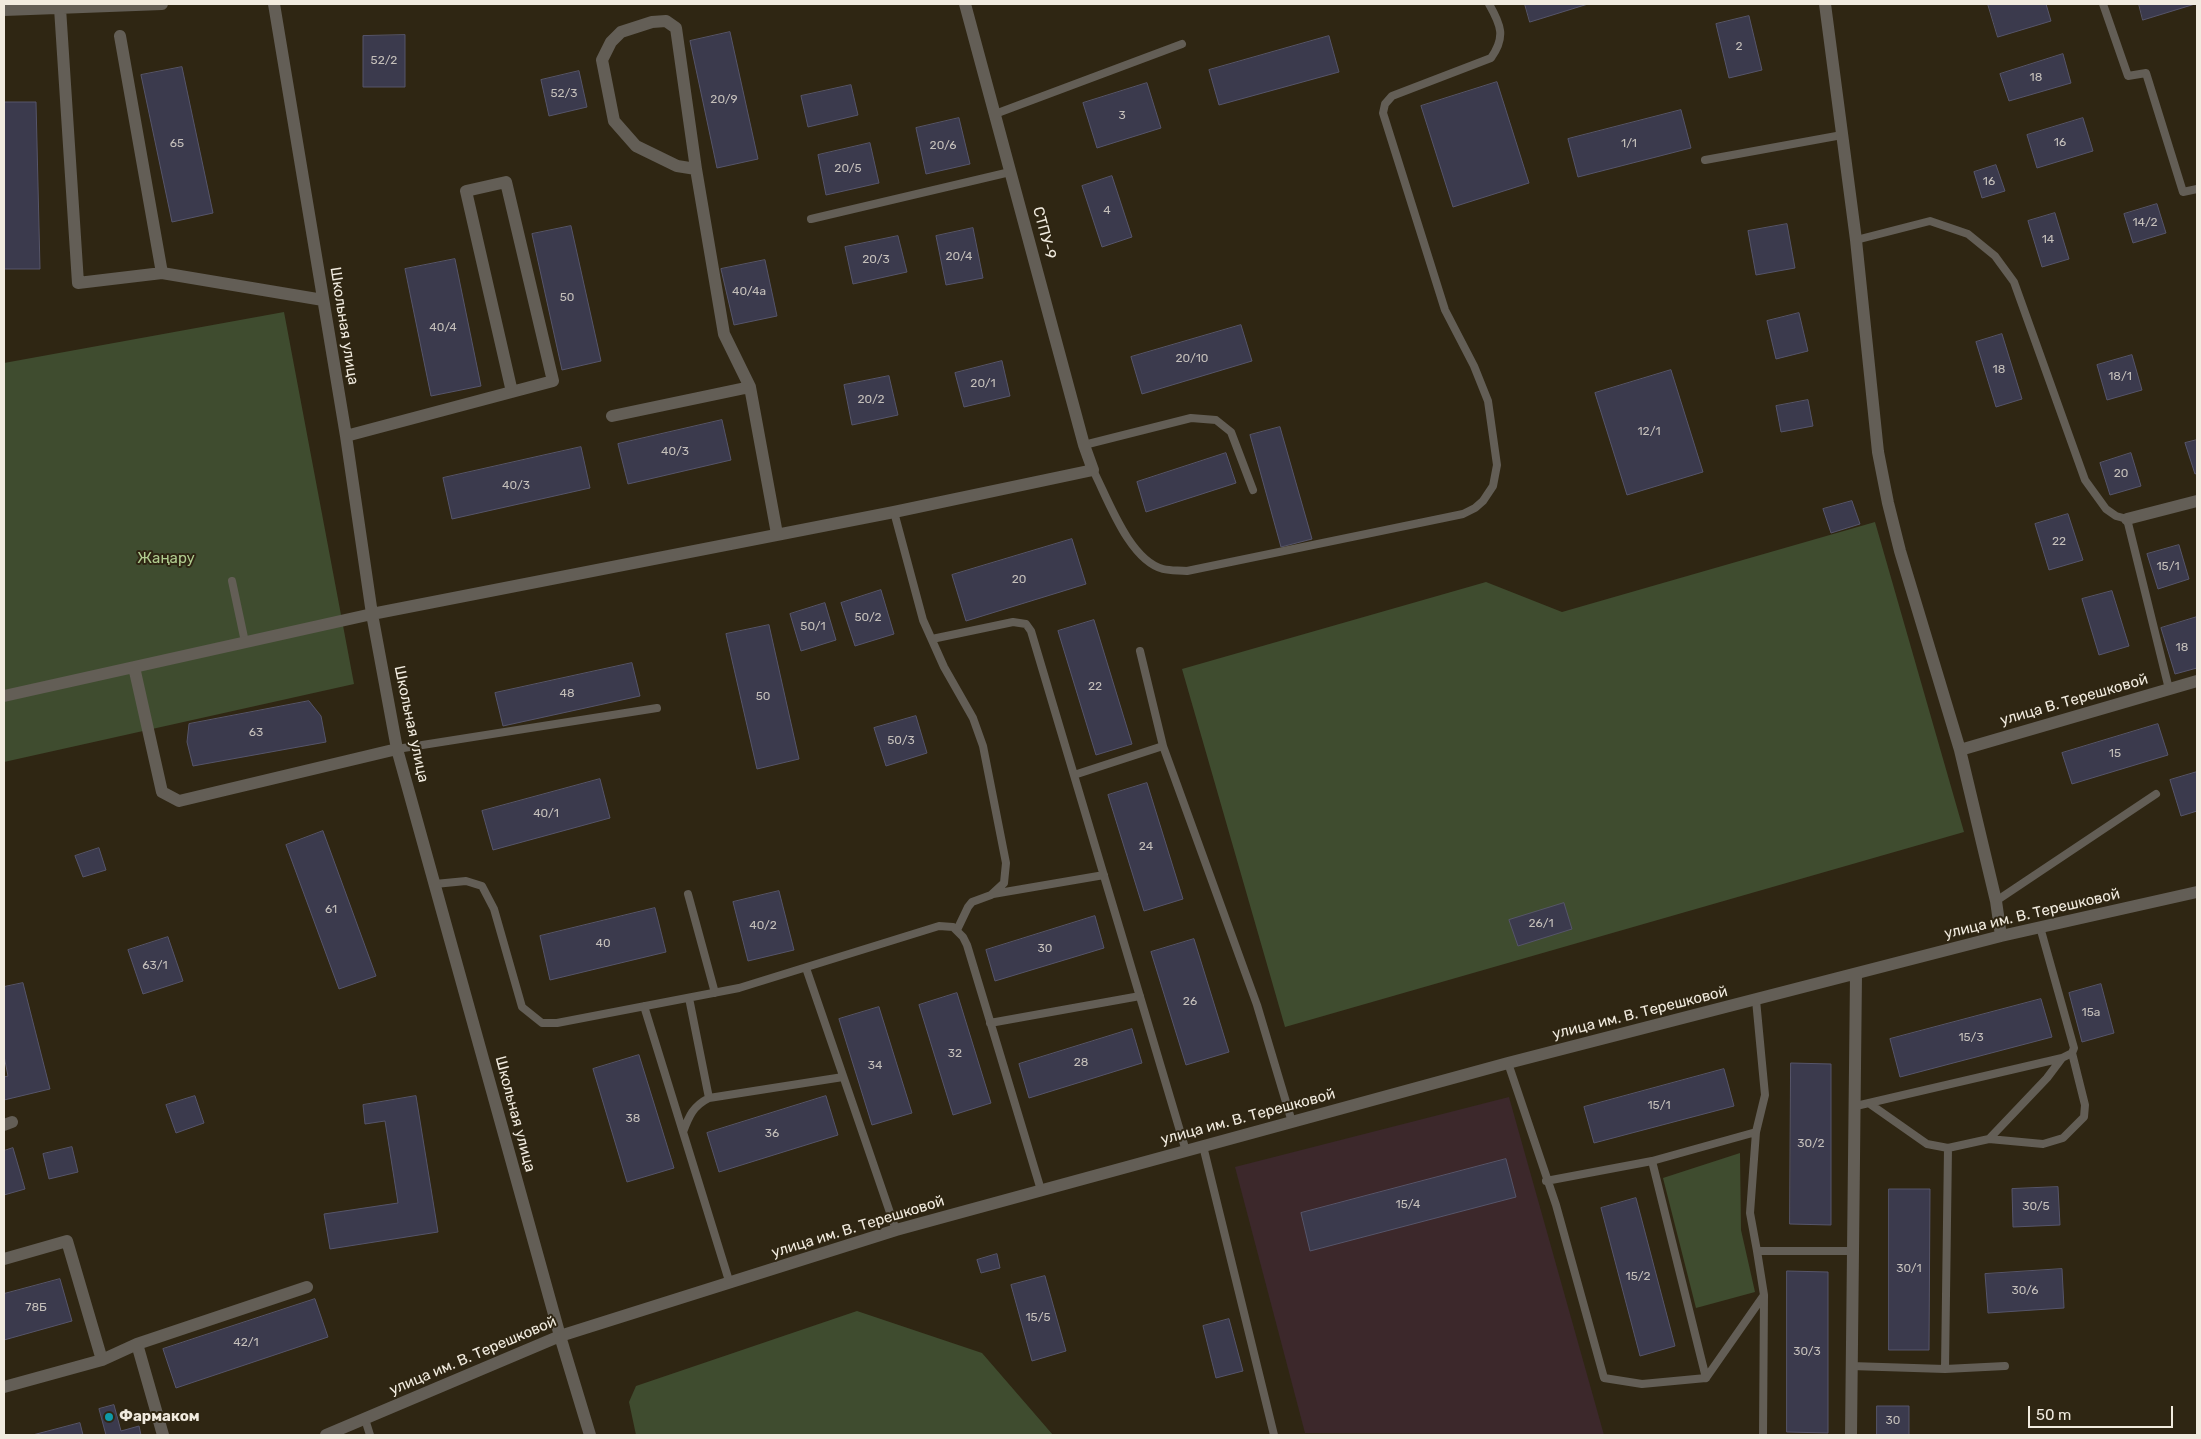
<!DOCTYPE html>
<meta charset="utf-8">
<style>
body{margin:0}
#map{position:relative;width:2201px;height:1439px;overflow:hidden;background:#2f2613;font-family:Rubik,sans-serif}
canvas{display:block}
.frame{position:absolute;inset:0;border:5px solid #f1ebdf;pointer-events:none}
.scale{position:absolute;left:2028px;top:1406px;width:145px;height:22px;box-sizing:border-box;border:2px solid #f1ebdf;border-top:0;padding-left:6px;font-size:15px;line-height:18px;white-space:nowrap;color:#f1ebdf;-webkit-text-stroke:4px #2f2613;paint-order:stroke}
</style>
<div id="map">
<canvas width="2201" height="1439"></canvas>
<div class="frame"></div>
<div class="scale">50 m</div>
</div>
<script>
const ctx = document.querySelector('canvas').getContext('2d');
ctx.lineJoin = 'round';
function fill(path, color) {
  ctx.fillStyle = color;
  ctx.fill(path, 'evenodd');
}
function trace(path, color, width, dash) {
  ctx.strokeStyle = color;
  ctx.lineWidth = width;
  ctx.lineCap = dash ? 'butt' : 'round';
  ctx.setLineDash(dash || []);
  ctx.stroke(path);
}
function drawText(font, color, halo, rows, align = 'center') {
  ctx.font = font + ' Rubik,sans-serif';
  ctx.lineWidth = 4;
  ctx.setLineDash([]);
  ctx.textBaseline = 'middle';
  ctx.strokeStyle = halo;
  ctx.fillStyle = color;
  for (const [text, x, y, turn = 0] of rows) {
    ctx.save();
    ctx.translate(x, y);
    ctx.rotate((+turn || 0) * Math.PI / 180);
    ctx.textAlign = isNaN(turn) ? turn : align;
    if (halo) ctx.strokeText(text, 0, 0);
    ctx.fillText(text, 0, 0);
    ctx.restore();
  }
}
fill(new Path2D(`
 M1509 1097 1604 1435 1305 1433 1235 1167Z`), '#3c282b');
fill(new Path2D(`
 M284 312 354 684 4 762V363Z
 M1875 522 1964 832 1285 1027 1182 669 1486 582 1562 612Z
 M1740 1153 1741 1230 1755 1292 1696 1308 1663 1178Z
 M857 1311 982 1353 1053 1435H636L629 1402 636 1386Z`), '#3f4c2f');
const building = new Path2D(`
 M1525 4H1588L1530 22Z
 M1988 4H2046L2051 21 1998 37Z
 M2139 4H2195L2143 20Z
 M1749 16 1762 70 1729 78 1716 24Z
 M730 32 758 159 717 168 690 41Z
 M405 35V87H363V36Z
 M1329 36 1339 72 1219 105 1209 70Z
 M2063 54 2071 83 2009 101 2000 74Z
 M182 67 213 213 172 222 141 75Z
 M579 71 587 107 549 116 541 80Z
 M1497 82 1529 183 1453 207 1421 106Z
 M1147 83 1161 128 1097 148 1083 103Z
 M851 85 858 115 808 127 801 96Z
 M4 102H36L40 269H4Z
 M1681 110 1691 148 1578 177 1568 139Z
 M959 118 970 164 926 174 916 128Z
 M2083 118 2093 151 2037 168 2027 135Z
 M870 143 879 183 826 195 818 155Z
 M1996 165 2005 191 1982 198 1974 172Z
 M1112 176 1132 237 1102 247 1082 186Z
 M2157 204 2166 233 2133 243 2124 214Z
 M2055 213 2069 259 2042 267 2028 221Z
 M1787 224 1795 268 1756 275 1748 231Z
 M571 226 601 361 562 370 532 234Z
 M973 228 983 278 946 285 936 236Z
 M898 236 907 272 853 284 845 247Z
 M455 259 481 386 431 396 405 269Z
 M765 260 777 316 734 325 721 269Z
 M1799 313 1808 351 1776 359 1767 321Z
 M1241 325 1252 361 1142 394 1131 357Z
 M2002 334 2022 399 1996 407 1976 342Z
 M2132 355 2142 390 2107 400 2097 365Z
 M1002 361 1010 396 964 407 955 373Z
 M1671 370 1703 472 1627 495 1595 393Z
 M889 376 898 415 852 425 844 385Z
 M1808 400 1813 426 1781 432 1776 406Z
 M722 420 731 460 628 484 618 444Z
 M1280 427 1312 539 1281 547 1250 435Z
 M2197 440V473L2195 474 2185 443Z
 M581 447 590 488 452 519 443 478Z
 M1226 453 1236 483 1146 512 1137 482Z
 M2131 453 2141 486 2110 495 2100 463Z
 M1852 501 1860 524 1831 533 1823 509Z
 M2068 514 2083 560 2049 570 2035 524Z
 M1072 539 1086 584 966 621 952 575Z
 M2179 545 2189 579 2158 589 2147 554Z
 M881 590 894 634 855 646 841 603Z
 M2112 591 2129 646 2099 655 2082 599Z
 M825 603 836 640 801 651 790 614Z
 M2197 617V668L2175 674 2161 628Z
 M1094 620 1132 744 1096 755 1058 631Z
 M769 625 799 759 757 769 726 634Z
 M632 663 640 696 503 726 495 693Z
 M309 701 321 716 326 742 193 766 187 742 189 724Z
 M916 716 927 753 886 766 874 728Z
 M2158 724 2168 755 2072 784 2062 753Z
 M2197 772V811L2181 816 2170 780Z
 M600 779 610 818 493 850 482 811Z
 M1147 783 1183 899 1144 911 1108 795Z
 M323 831 376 976 339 989 286 845Z
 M99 848 106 870 83 877 75 856Z
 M779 891 794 950 748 961 733 902Z
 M1564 903 1572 929 1518 946 1509 920Z
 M655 908 666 952 550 980 540 936Z
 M1095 916 1104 948 995 981 986 950Z
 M168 937 183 981 143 994 128 950Z
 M1194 939 1229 1052 1186 1065 1151 952Z
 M23 983 50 1089 4 1100V1077L8 1076 4 1056V987Z
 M2101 984 2114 1033 2082 1042 2069 993Z
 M957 993 991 1103 953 1115 919 1005Z
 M2041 999 2052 1037 1900 1077 1890 1039Z
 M879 1007 912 1113 872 1125 839 1019Z
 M1132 1029 1142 1063 1029 1098 1019 1064Z
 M639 1055 674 1168 627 1182 593 1069Z
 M1791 1063 1831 1064V1225L1790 1224Z
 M1724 1069 1734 1106 1594 1143 1584 1107Z
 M195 1096 204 1123 176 1133 166 1105Z
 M416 1096 438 1232 330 1249 324 1214 398 1203 385 1121 365 1124 363 1105Z
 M826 1096 838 1135 719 1172 707 1133Z
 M72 1147 78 1172 49 1179 43 1154Z
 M13 1148 25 1189 4 1195V1151Z
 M1506 1159 1516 1197 1310 1251 1301 1213Z
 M2058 1187 2060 1225 2013 1227 2012 1189Z
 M1889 1189H1930L1929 1350H1889Z
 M1636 1198 1675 1346 1640 1356 1601 1208Z
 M997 1254 1000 1268 981 1273 977 1260Z
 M2062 1269 2064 1308 1988 1313 1985 1274Z
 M1787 1271 1828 1272V1433L1787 1432Z
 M1045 1276 1066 1351 1032 1361 1011 1285Z
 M60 1279 72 1321 4 1340V1294Z
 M315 1299 328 1337 176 1388 163 1349Z
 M1229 1319 1243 1371 1216 1378 1203 1326Z
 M114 1405 121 1431 139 1426 141 1435H106L99 1409Z
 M1877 1406H1909V1435H1877Z
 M80 1423 83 1435H33Z`);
fill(building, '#3b3a4d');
trace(building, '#56556a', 1);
trace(new Path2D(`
 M2103 4 2128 76 2146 73 2183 192 2197 189
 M995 114 1182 44
 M1705 160 1842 135
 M811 219 1010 172
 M1856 240 1930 221 1968 234 1995 256 2014 282 2085 480 2106 509 2116 516 2127 519 2169 689
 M1084 445 1191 418 1216 420 1231 432 1253 490
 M1093 470C1108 499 1129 560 1163 569 1171 571 1179 570 1187 571L1463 514 1475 508 1483 501 1493 486 1497 465 1488 401 1474 366 1445 310 1383 113 1385 104 1392 96 1491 58C1506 37 1501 25 1489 4
 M894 512 923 620 944 667 973 718 983 746 1006 863 1004 883 991 895 972 902 968 907 957 930
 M232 581 245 642
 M932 639 1013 622 1026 624 1031 631 1186 1151
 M1140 651 1163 746
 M397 749 657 708
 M1074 775 1163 746 1257 1005 1292 1122
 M435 884 466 881 482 886 494 909 522 1007 542 1023H557L739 988 939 926 953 927 963 937 967 945 1041 1190
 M688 894 715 993
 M993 894 1104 875
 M1996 901 2156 794
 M806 968 896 1230
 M689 998 709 1098
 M644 1006 730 1284
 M990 1023 1140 996
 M1508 1063 1556 1205 1604 1378 1642 1384 1706 1378 1652 1161 1756 1132 1750 1213 1757 1251H1852
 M1870 1104 1927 1144 1948 1148 1945 1369
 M1856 1106 2062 1058 2072 1053 2074 1048 2040 927
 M683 1132C689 1116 693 1106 709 1098L843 1077
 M1756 1132 1765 1095 1756 1000
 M1989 1139 2047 1078 2062 1058
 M1203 1146 1274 1435
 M1948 1148 1989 1139 2043 1144 2063 1138 2084 1117 2085 1105 2072 1053
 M1546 1181 1652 1161
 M1851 1366 1945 1369 2005 1366
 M1706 1378 1764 1295 1757 1251
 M365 1419 370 1435
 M1763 1435 1764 1295`), '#635e56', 8);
trace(new Path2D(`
 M274 4 346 436 372 614 397 749 560 1336 590 1435
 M1825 4 1856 240 1878 452 1888 503 1900 551 1960 750 1996 901 2001 936
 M60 8 78 283 162 273 323 300
 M4 10 162 4
 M120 36 162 273
 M696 169 677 166 636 146 614 121 602 60 611 42 621 32 652 22 666 21 676 28 696 169 724 334 750 387 777 534
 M612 416 750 387
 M346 436 553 381 506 182 466 191 512 392
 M2127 519 2197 501
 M134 667 162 792 179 801 397 749
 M4 696 372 614 894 512 1093 470 1084 445 965 4
 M1960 750 2197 681
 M4 1125 12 1122
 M4 1259 67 1241 102 1360
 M137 1344 163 1435
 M4 1387 102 1360 137 1344 307 1287
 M326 1435 560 1336 896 1230 1508 1063 2001 936 2197 892
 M1851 1435 1856 975`), '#635e56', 12);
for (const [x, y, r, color] of [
 [109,1417,5,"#0f9aa8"]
]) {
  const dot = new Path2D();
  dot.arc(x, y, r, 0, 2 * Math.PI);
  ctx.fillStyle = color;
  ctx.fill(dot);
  trace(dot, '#2f2613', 2);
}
drawText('12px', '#c4bfba', null, [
 ["2",1739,47],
 ["52/2",384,61],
 ["18",2036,78],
 ["52/3",564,94],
 ["20/9",724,100],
 ["3",1122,116],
 ["16",2060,143],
 ["65",177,144],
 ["1/1",1629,144],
 ["20/6",943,146],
 ["20/5",848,169],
 ["16",1989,182],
 ["4",1107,211],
 ["14/2",2145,223],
 ["14",2048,240],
 ["20/4",959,257],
 ["20/3",876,260],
 ["40/4а",749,292],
 ["50",567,298],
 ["40/4",443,328],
 ["20/10",1192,359],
 ["18",1999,370],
 ["18/1",2120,377],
 ["20/1",983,384],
 ["20/2",871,400],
 ["12/1",1649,432],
 ["40/3",675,452],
 ["20",2121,474],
 ["40/3",516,486],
 ["22",2059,542],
 ["15/1",2168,567],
 ["20",1019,580],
 ["50/2",868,618],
 ["50/1",813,627],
 ["18",2182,648],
 ["22",1095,687],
 ["48",567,694],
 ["50",763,697],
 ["63",256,733],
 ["50/3",901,741],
 ["15",2115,754],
 ["40/1",546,814],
 ["24",1146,847],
 ["61",331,910],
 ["26/1",1541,924],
 ["40/2",763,926],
 ["40",603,944],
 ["30",1045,949],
 ["63/1",155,966],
 ["26",1190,1002],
 ["15а",2091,1013],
 ["15/3",1971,1038],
 ["32",955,1054],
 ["28",1081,1063],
 ["34",875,1066],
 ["15/1",1659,1106],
 ["38",633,1119],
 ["36",772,1134],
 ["30/2",1811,1144],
 ["15/4",1408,1205],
 ["30/5",2036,1207],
 ["30/1",1909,1269],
 ["15/2",1638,1277],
 ["30/6",2025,1291],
 ["78Б",36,1308],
 ["15/5",1038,1318],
 ["42/1",246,1343],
 ["30/3",1807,1352],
 ["30",1893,1421]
]);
drawText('15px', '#f1ebdf', '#2f2613', [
 ["СТПУ-9",1044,233,75],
 ["Школьная улица",344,326,81],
 ["улица В. Терешковой",2074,700,-16],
 ["Школьная улица",411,724,78],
 ["улица им. В. Терешковой",2032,914,-13],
 ["улица им. В. Терешковой",1640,1013,-14],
 ["Школьная улица",515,1114,75],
 ["улица им. В. Терешковой",1248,1117,-15],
 ["улица им. В. Терешковой",858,1227,-17],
 ["улица им. В. Терешковой",473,1356,-23]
]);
drawText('15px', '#b1cd90', '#2f2613', [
 ["Жаңару",166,559]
]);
drawText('bold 15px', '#f1ebdf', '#2f2613', [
 ["Фармаком",119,1417]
], 'left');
</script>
